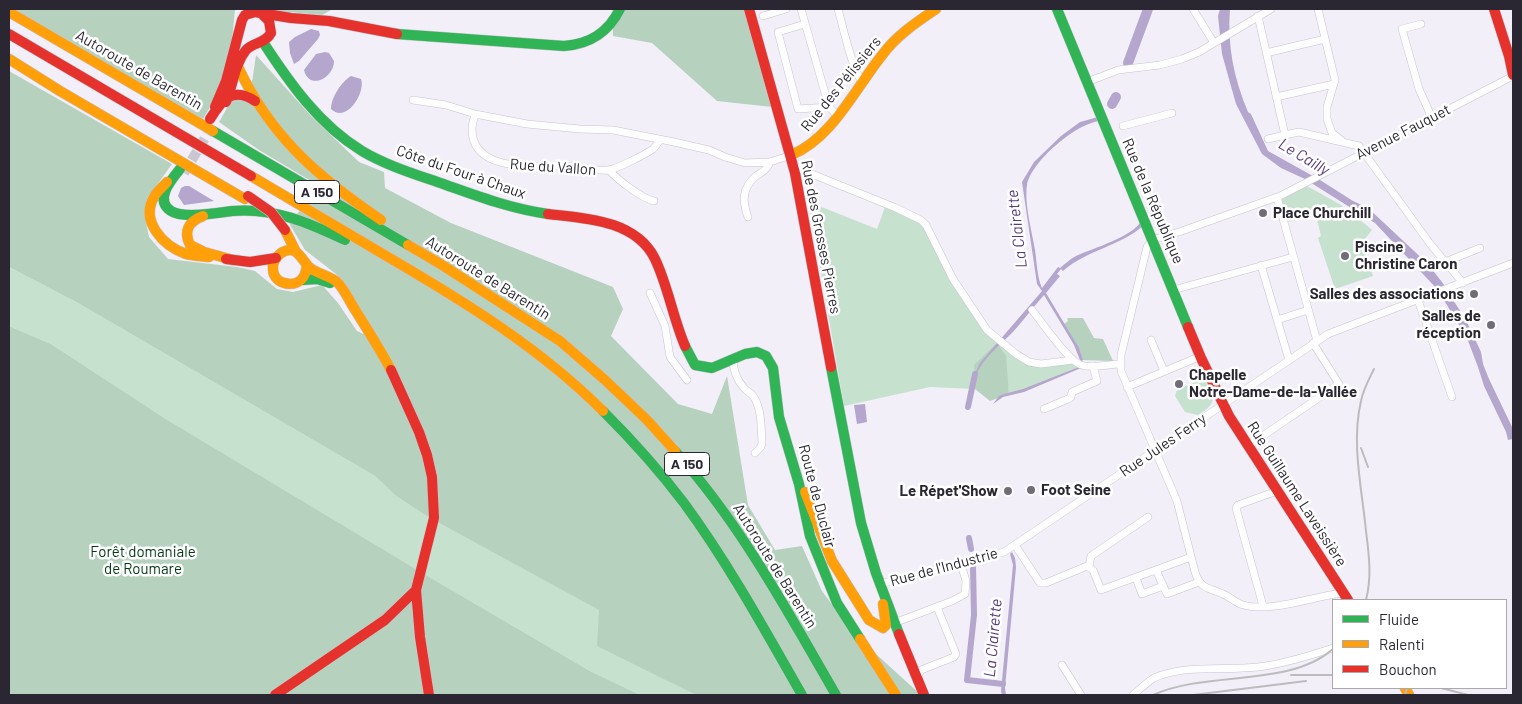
<!DOCTYPE html>
<meta charset="utf-8">
<style>
body{margin:0}
#map{position:relative;width:1522px;height:704px;overflow:hidden;background:#f2eff9;font-family:Barlow,sans-serif}
canvas{display:block}
.frame{position:absolute;inset:0;border:10px solid #2a2732;pointer-events:none}
.legend{position:absolute;left:1332px;top:599px;width:175px;height:90px;box-sizing:border-box;background:#fff;border:1px solid #aaa9ad;margin:0;padding:6px 9px;list-style:none;font-size:15px;color:#2a2732}
.legend li{display:flex;align-items:center;gap:10px;height:25px}
.legend b{width:25px;border:1px solid #aaa9ad}
</style>
<div id="map">
<canvas width="1522" height="704"></canvas>
<div class="frame"></div>
<ul class="legend">
<li><b style="height:6px;background:#30b455"></b>Fluide</li>
<li><b style="height:6px;background:#ff9f0a"></b>Ralenti</li>
<li><b style="height:6px;background:#e5322d"></b>Bouchon</li>
</ul>
</div>
<script>
const ctx = document.querySelector('canvas').getContext('2d');
ctx.lineJoin = 'round';
function fill(path, color) {
  ctx.fillStyle = color;
  ctx.fill(path, 'evenodd');
}
function trace(path, color, width, dash) {
  ctx.strokeStyle = color;
  ctx.lineWidth = width;
  ctx.lineCap = dash ? 'butt' : 'round';
  ctx.setLineDash(dash || []);
  ctx.stroke(path);
}
function drawText(font, color, halo, rows, align = 'center') {
  ctx.font = font + ' Barlow,sans-serif';
  ctx.lineWidth = 5;
  ctx.setLineDash([]);
  ctx.textBaseline = 'middle';
  ctx.strokeStyle = halo;
  ctx.fillStyle = color;
  for (const [text, x, y, turn = 0] of rows) {
    ctx.save();
    ctx.translate(x, y);
    ctx.rotate((+turn || 0) * Math.PI / 180);
    ctx.textAlign = isNaN(turn) ? turn : align;
    if (halo) ctx.strokeText(text, 0, 0);
    ctx.fillText(text, 0, 0);
    ctx.restore();
  }
}
fill(new Path2D(`
 M1307 186 1343 206 1340 208 1358 218 1372 230 1362 243 1373 276 1335 289 1318 238 1321 236 1316 216 1287 222 1281 202 1283 197Z
 M886 204 921 220 953 279 987 330 1029 362 1073 360 1079 367 1023 391 1009 394 1008 386 974 365 975 389 930 387 844 406 810 209 819 206 877 229Z
 M9 267 78 303 375 476 396 496 428 517 600 610 667 680 696 695H640L590 671 431 578 166 419 51 344 9 326Z
 M1203 378C1216 396 1218 403 1198 415L1185 412 1175 396 1177 390Z`), '#c7e1cf');
fill(new Path2D(`
 M12 9H235L231 52 221 88 203 119Z
 M272 9H333L322 15 277 11Z
 M612 9H751L772 107 717 101 652 43 613 36Z
 M256 55 312 117 359 162 384 172 385 188 451 223 613 287 623 309 611 336 678 404 712 414 727 376 748 505 775 550 802 546 822 591 854 634 921 695H696L597 646 599 610 428 517 396 496 375 476 78 303 9 267V71L172 164 147 199 146 222 149 237 168 259 237 267 255 271 277 289 293 292 322 285 338 303 357 331 363 334 370 324 336 274 305 250 289 223 321 187 259 150 219 122 232 99 251 89Z
 M1067 318H1083L1094 338 1103 339 1113 361 1082 360 1080 351 1064 324 1068 321Z
 M9 326 51 344 166 419 431 578 590 671 640 695H9Z
 M997 343 1006 356 1009 394 990 401 975 389 974 365Z`), '#b7d1bf');
fill(new Path2D(`
 M1220 9H1230C1227 45 1234 79 1248 112L1251 114 1268 151 1320 180 1353 201 1368 208 1428 264 1445 286 1437 289 1375 223 1305 179 1281 168 1262 154 1236 104 1222 54 1218 16Z
 M311 29 319 31 320 35 318 39 299 61 294 64 290 53 289 42 295 37Z
 M325 52 329 53 334 61C334 78 309 91 304 70L316 54Z
 M351 76 361 79C366 93 346 124 331 109 331 98 341 82 351 76Z
 M1098 117 1100 121C1076 123 1031 162 1027 185 1024 203 1032 232 1035 250 1037 263 1037 277 1042 288L1058 267 1060 268C1065 264 1070 259 1076 256 1093 248 1133 237 1141 221L1143 226C1120 246 1087 250 1063 271L1061 269 1057 274 1060 276 1046 293 1079 348 1083 360 1082 361 1080 360 1074 345 1044 295C1033 307 1024 320 1013 332 998 347 980 360 974 381L972 380 980 363 1042 291 1037 284 1022 182 1034 162 1061 136 1080 122Z
 M185 186H189L214 201 184 205 178 196 181 188Z
 M1449 294 1465 318 1481 352 1483 364 1489 379 1513 429V439L1508 440 1506 432 1484 386 1478 367 1467 338 1442 297Z
 M1079 367 1081 368 1024 392 1003 397 993 404 999 396 1004 394 1023 389Z
 M865 404 867 422 857 424 854 405Z
 M1012 552 1015 558 1016 567 1005 688 1006 695H1002L1001 691 1013 565 1010 554Z`), '#b4a6cd');
trace(new Path2D(`
 M968 407 975 374
 M969 538 971 549
 M973 566 974 615 967 680 1003 684`), '#b4a6cd', 6);
trace(new Path2D(`
 M1128 63 1148 9
 M1112 104 1116 97`), '#b4a6cd', 10);
trace(new Path2D(`
 M184 173 214 123`), '#cac7d1', 10, [10, 5]);
const street = new Path2D(`
 M801 9 829 107 837 115
 M838 9C842 23 853 73 862 81
 M1193 9 1214 43
 M1318 9 1335 80 1327 107V119L1332 133 1341 140
 M763 16 786 9
 M1258 16 1285 135 1299 132 1359 146 1431 245 1463 283
 M805 24 778 32 798 109 829 107
 M1421 24 1402 29 1419 89 1432 118
 M1266 53 1325 39
 M1087 82 1118 70 1160 65 1182 59 1199 52 1271 9
 M1276 97 1334 84
 M413 100 446 105 475 114 527 124 580 129 613 130 674 142 709 150 725 157 745 163 770 162 791 155
 M475 114C474 119 472 124 472 129 472 174 537 165 567 166 580 166 595 172 608 170 617 169 646 154 653 149 656 146 658 143 660 140
 M1123 126 1172 113
 M1268 139 1285 135
 M792 164 802 170 896 208 921 220 926 225 953 279 987 330 1016 354 1029 362 1041 364 1073 360
 M609 170C618 180 641 198 654 201
 M1277 197 1317 341
 M748 217C742 201 742 188 756 176 762 172 767 170 770 162
 M1445 262 1480 248
 M1261 265 1289 360
 M1173 290 1293 257
 M650 293 665 326 670 357 687 380
 M1418 300 1452 397
 M1032 310C1042 322 1068 361 1081 365 1093 369 1108 364 1120 364
 M1277 320 1308 310
 M1151 340 1164 371
 M733 359C733 369 737 380 744 388 748 392 753 394 755 399 762 412 761 429 762 443L761 447 755 453
 M1127 387 1201 356
 M1044 409 1068 399 1071 397 1072 392 1097 381 1093 366
 M1248 446 1339 384 1313 343
 M1015 545 1040 583H1046L1087 566 1093 570 1101 590 1191 557
 M1089 566 1091 556 1148 517
 M1156 570 1167 594 1199 582
 M1136 578 1142 594 1163 586
 M880 584 1004 552 1328 334 1513 263
 M1343 593C1314 596 1271 613 1243 605 1236 603 1230 597 1223 594 1208 587 1201 590 1195 572L1177 501 1121 371V355L1147 247 1152 240 1179 232 1280 196 1513 76
 M1263 606 1236 508 1238 505 1277 491
 M894 623 952 601 965 594 966 581 961 564
 M1062 665 1081 695
 M917 678 921 670 954 657 956 654 937 607
 M1133 695C1140 689 1147 682 1154 678 1184 664 1226 671 1258 667 1284 664 1309 656 1333 648`);
const fast = new Path2D(`
 M1057 9 1188 327
 M397 34 564 46C590 44 608 33 620 9
 M263 42C289 82 319 125 362 151 387 166 418 175 446 185 480 197 512 209 548 214
 M213 131 408 245
 M180 169C171 180 154 200 171 211 183 219 218 213 232 211 273 207 309 223 345 240
 M303 280 317 279 330 283
 M685 346 695 365 712 368 745 354 757 352 766 356 773 368 779 417 799 484 810 536 837 603 860 639
 M831 367 861 523 876 573 899 634
 M603 411C632 440 659 470 684 503 728 563 765 630 802 695
 M675 451C740 523 788 612 836 695`);
const slow = new Path2D(`
 M9 12 213 131
 M9 59 60 91 245 199
 M238 67C271 137 318 177 381 220
 M791 155C832 139 856 87 883 54 897 35 917 22 936 9
 M251 176C297 203 342 230 388 257 465 302 540 348 603 411
 M167 182C163 187 157 191 154 197 140 221 163 246 186 254 193 256 201 256 209 257
 M203 216C189 221 183 231 190 245L204 252 233 260
 M285 230 296 252
 M408 245 442 265 560 341 605 380 647 420 675 451
 M307 265C306 269 306 273 304 276 297 289 274 285 273 270 272 263 276 257 281 253 296 244 300 257 308 266 315 274 330 275 338 283 344 289 349 300 354 308 367 329 380 349 391 370
 M805 492 832 561 869 620 883 628 886 625 883 604
 M860 639 896 695
 M1405 688 1409 695`);
const jam = new Path2D(`
 M749 9 795 173 831 367
 M1494 9 1509 56 1513 75
 M9 34 251 176
 M226 102C233 86 234 65 246 50 253 42 265 44 271 33L269 21 261 13
 M215 107 226 81 242 20 245 15 255 12 291 18 329 21 397 34
 M210 119C222 100 232 86 255 101
 M548 214C585 218 636 220 655 259 668 286 673 318 685 346
 M226 259 250 262 276 258
 M1188 327 1201 358 1229 416 1348 600
 M416 590 420 637 429 695
 M899 634 924 695
 M275 695 385 620 416 590 434 518 432 477 427 455 419 432 391 370`);
trace(street, '#c7c4ce', 8);
trace(fast, '#c7c4ce', 11);
trace(slow, '#c7c4ce', 11);
trace(jam, '#c7c4ce', 11);
trace(street, '#fdfdfe', 7);
trace(fast, '#30b455', 10);
trace(slow, '#ff9f0a', 10);
trace(jam, '#e5322d', 10);
trace(new Path2D(`
 M1361 448 1368 467
 M1366 600C1372 577 1369 555 1366 531 1362 489 1351 443 1361 401 1363 390 1369 379 1374 369
 M1291 675H1333
 M1441 688 1468 695
 M1153 695C1208 670 1289 688 1333 649
 M1193 695 1306 681
 M1405 695 1407 688`), '#bcbcbe', 2);
const jamBridge = new Path2D(`
 M248 196 271 212 285 230`);
trace(jamBridge, '#c7c4ce', 11, []);
trace(jamBridge, '#e5322d', 10);
for (const [x, y, r, color] of [
 [1263,213,5,"#706d78"],
 [1345,256,5,"#706d78"],
 [1474,294,5,"#706d78"],
 [1491,325,5,"#706d78"],
 [1179,384,5,"#706d78"],
 [1031,490,5,"#706d78"],
 [1008,491,5,"#706d78"]
]) {
  const dot = new Path2D();
  dot.arc(x, y, r, 0, 2 * Math.PI);
  ctx.fillStyle = color;
  ctx.fill(dot);
  trace(dot, '#fff', 2);
}
for (const [x, y, w] of [
 [317,192,45],
 [687,464,45]
]) {
  const box = new Path2D();
  box.roundRect(x - w / 2, y - 11.5, w, 23, 4);
  ctx.fillStyle = '#fff';
  ctx.fill(box);
  trace(box, '#2a2732', 1);
}
drawText('bold 14px', '#2a2732', null, [
 ["A 150",317,192],
 ["A 150",687,464]
]);
drawText('15px', '#2a2732', '#fff', [
 ["Autoroute de Barentin",139,70,30],
 ["Rue des Pélissiers",841,84,-51],
 ["Avenue Fauquet",1403,132,-27],
 ["Rue du Vallon",553,167,4],
 ["Côte du Four à Chaux",461,172,19],
 ["Rue de la République",1153,201,67],
 ["Rue des Grosses Pierres",821,237,79],
 ["Autoroute de Barentin",488,278,32],
 ["Rue Jules Ferry",1163,445,-34],
 ["Rue Guillaume Laveissière",1297,494,57],
 ["Route de Duclair",817,496,75],
 ["Autoroute de Barentin",775,566,58],
 ["Rue de l'Industrie",944,567,-15]
]);
drawText('bold 15px', '#2a2732', '#fff', [
 ["Place Churchill",1273,213],
 ["Piscine",1355,247],
 ["Christine Caron",1355,264],
 ["Salles des associations",1464,294,"right"],
 ["Salles de",1481,316,"right"],
 ["réception",1481,333,"right"],
 ["Chapelle",1189,375],
 ["Notre-Dame-de-la-Vallée",1189,392],
 ["Foot Seine",1041,490],
 ["Le Répet'Show",998,491,"right"]
], 'left');
drawText('15px', '#003913', '#fff', [
 ["Forêt domaniale",143,552],
 ["de Roumare",143,569]
]);
drawText('italic 16px', '#563b7d', '#fff', [
 ["Le Cailly",1304,157,31],
 ["La Clairette",1017,229,-97],
 ["La Clairette",993,638,-85]
]);
</script>
